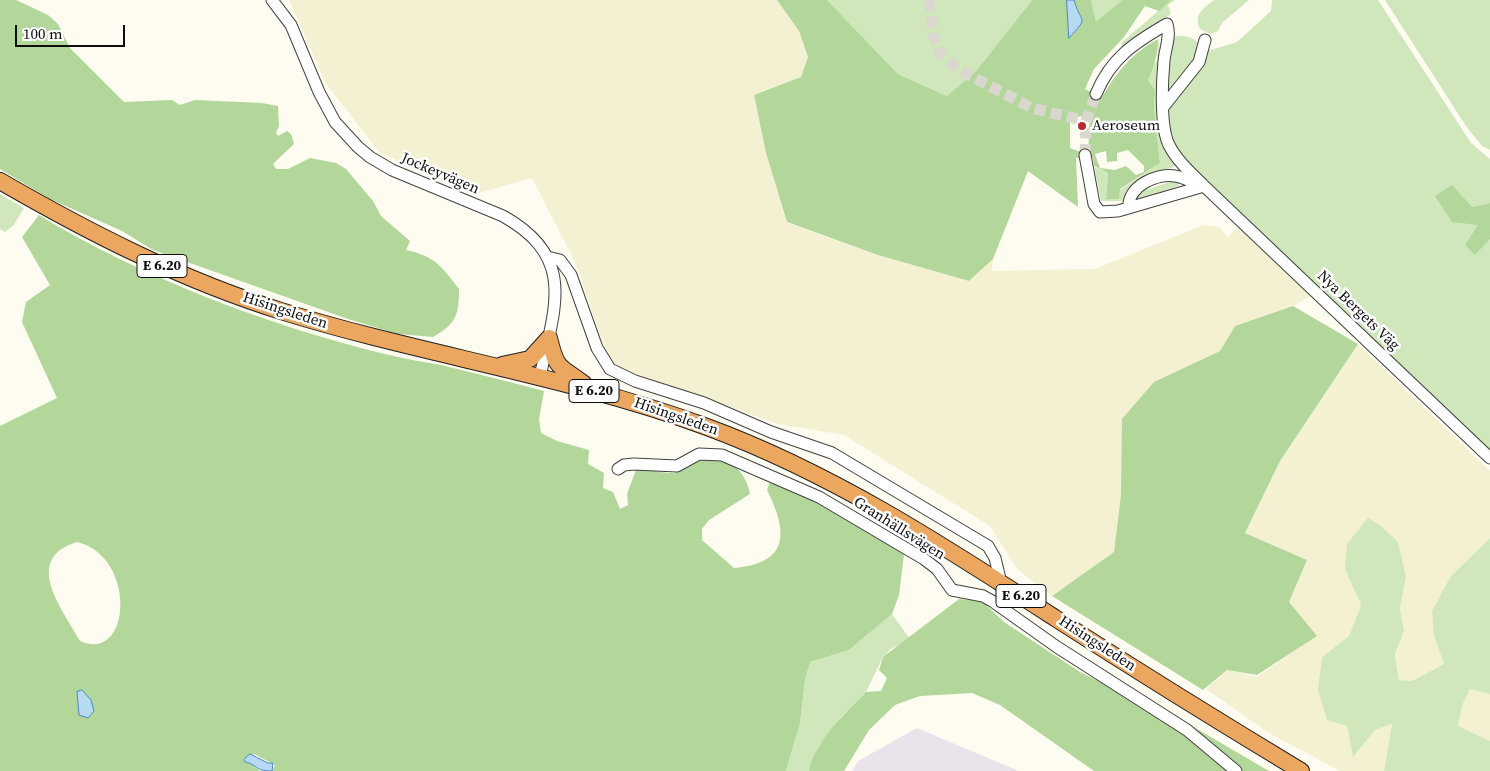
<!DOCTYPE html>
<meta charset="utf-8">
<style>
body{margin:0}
#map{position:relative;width:1490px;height:771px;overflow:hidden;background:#fefcf0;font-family:"Source Serif 4",serif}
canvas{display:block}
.scale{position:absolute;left:15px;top:25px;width:110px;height:22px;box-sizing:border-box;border:2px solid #0e0e0e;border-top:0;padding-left:6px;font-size:15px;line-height:18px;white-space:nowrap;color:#0e0e0e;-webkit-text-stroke:4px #fff;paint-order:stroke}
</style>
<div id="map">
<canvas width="1490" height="771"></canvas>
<div class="scale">100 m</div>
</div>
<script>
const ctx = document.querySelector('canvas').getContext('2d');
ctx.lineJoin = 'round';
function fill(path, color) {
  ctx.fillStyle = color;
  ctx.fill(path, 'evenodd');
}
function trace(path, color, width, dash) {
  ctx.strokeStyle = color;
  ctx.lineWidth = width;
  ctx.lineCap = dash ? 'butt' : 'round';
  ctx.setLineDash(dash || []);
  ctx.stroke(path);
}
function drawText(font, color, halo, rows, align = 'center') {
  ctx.font = font + ' "Source Serif 4",serif';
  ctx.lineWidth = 5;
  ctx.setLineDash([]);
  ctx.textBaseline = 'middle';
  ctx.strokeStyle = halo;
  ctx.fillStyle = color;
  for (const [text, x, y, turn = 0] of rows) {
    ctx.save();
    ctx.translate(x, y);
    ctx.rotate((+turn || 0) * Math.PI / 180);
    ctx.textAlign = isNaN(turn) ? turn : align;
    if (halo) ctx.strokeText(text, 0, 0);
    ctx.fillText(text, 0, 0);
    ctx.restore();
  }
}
fill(new Path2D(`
 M917 728 1019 771H852L858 761Z`), '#ebe3ec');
fill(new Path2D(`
 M289 0H777L799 31 808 57 801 77 754 95 766 153 787 223 878 255 969 281 993 259 992 271 1095 269 1204 225 1219 227 1228 237 1241 224 1313 295 1293 306 1235 326 1220 351 1154 382 1121 495 1114 552 1052 596 1017 569 990 526 844 435 778 424 611 365 575 262 532 178 472 195 379 152 325 82Z
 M1358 344 1490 471V538L1451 576 1434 636 1444 664 1412 681 1399 680 1395 654 1404 631 1400 608 1406 577 1345 569 1361 605 1349 636 1322 657 1327 720 1347 726 1353 756 1375 730 1392 724 1384 771H1340L1269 733 1206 689 1228 670 1257 677 1316 636 1289 602 1307 560 1245 533 1280 461Z
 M1470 689 1490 694V741L1458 727 1462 706Z`), '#f3f1d1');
fill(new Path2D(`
 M827 0H1032L977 70 947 96 898 74Z
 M1091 0H1122L1096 23Z
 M1171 0H1175L1168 5 1171 14 1123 47 1121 43Z
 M1214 0H1249L1222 23 1218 31 1210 34 1200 29C1193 14 1204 8 1214 0Z
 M1272 0H1378L1471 143 1490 159V203L1472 207 1479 225 1475 254 1490 239V455L1377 347 1364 330 1308 281 1173 148 1166 110 1207 51 1237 42 1271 11Z
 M1385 0H1490V150L1482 146 1466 126Z
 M1159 35 1163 135 1176 162 1175 166 1135 182 1126 191 1124 201H1101L1094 167 1108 173 1106 198 1118 199 1120 190 1160 163 1154 108 1155 90 1148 80 1151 68 1157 60Z
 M1176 36C1187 35 1200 39 1201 51L1166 101C1166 82 1162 52 1176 36Z
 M1176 180 1180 182 1178 186 1137 201 1135 199 1140 192Z
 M0 194 24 208 13 226 5 232 0 229Z
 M1368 518 1381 526 1398 542 1406 577 1400 608 1404 631 1395 654 1399 680 1412 681 1444 664 1434 636 1432 611 1451 576 1490 538V694L1470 689 1462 706 1458 726 1490 741V771H1384L1392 724 1375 730 1353 757 1347 726 1327 720 1318 690 1322 657 1349 636 1361 605 1345 569 1347 544Z
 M892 614 910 639 891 649 883 657 866 692 840 718 818 747 809 771H786L800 723 805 680 810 662 849 650Z`), '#d0e7bb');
fill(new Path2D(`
 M0 0H16L48 15 58 24 70 48 124 102 172 100 180 105 195 100 262 103 278 106 279 126 276 133 278 136 287 131 291 134 294 144 273 164 276 169H288L310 158 336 163 346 169 373 201 381 216 410 241 406 250C435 256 442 267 459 289 459 315 456 324 433 337L398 334 348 319 153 250 122 231 50 199 0 169Z
 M777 0H827L898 74 947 96 977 70 1032 0H1067L1069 38C1089 18 1080 22 1074 0H1091L1096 22 1122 0H1171L1159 11 1145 6 1124 37 1094 69 1085 89 1102 97C1117 72 1132 53 1158 39 1158 55 1154 66 1148 80L1155 90 1154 108 1160 163 1120 189 1119 199H1106L1108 173 1094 166 1093 158H1076L1078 207 1028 171 993 259 969 281 878 255 787 222 766 153 754 95 801 77 808 57 799 31ZM1090 115 1088 154V155L1070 148V118ZM1128 150 1144 166V172L1136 175 1126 166 1115 170 1100 168 1095 154 1106 151 1107 162 1117 161V153Z
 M1452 185 1472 207 1490 203V239L1475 255 1465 245 1478 225 1452 222 1435 196Z
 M39 215C142 278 272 327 389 355 406 359 424 362 441 365 475 373 510 382 544 391L539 419 541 433 557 441 589 450 588 464 604 473 603 488 613 492 620 509 628 505 627 494 636 470C647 467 662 474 674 473 685 471 693 463 703 460 728 455 746 471 750 494L709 520 702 529V540L734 568C790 563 788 532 767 490L771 479 824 505 904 554 899 595 892 614 849 650 810 662 805 680 800 723 786 771H272L275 765 254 754 245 762 250 763 260 771H0V426L57 398 22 322 26 302 50 285 22 237ZM77 542C137 556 132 664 80 641 63 610 21 559 77 542Z
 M1293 306 1358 344 1280 461 1245 533 1307 560 1289 602 1317 636 1257 675 1227 670 1203 690 1052 596 1114 552 1121 495 1122 419 1154 382 1220 351 1235 326Z
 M959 599 982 601 1004 622 1080 672 1192 726 1269 771H1094L1000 705 972 693 920 696 895 705 869 730 844 771H809C816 739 844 715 866 692L881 691 887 678 879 670 883 657Z`), '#b3d69b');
const water = new Path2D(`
 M1067 0H1074C1081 25 1090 15 1069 38Z
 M82 690 91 700 94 711 88 718 79 715 77 692Z
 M250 754 268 763H273L272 771C254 771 257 764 245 762L244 760Z`);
fill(water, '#b7daf2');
trace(water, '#438cc5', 1);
trace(new Path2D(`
 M929 0 933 34 939 51 959 70 1032 108 1086 121
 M1085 155 1086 121 1096 94`), '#dad8ce', 11, [11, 5.5]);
const minor = new Path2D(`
 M272 0 291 25 319 92 335 122 358 147 370 157 392 170 503 216C578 258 554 308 540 377
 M1096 94C1111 58 1134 43 1167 24 1171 36 1165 49 1164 61 1162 82 1160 127 1169 145 1177 161 1192 174 1204 186L1490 458
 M1164 106 1199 62 1205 40
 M1085 155 1094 204 1100 212 1118 211 1204 186
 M1129 208C1127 186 1157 173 1175 176 1183 177 1190 181 1198 184
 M547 257 560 260 571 275 597 348 610 369 635 381 704 403 771 432 832 453 988 546 995 558 1001 583
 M618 469 624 465 634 464 677 466 699 454 722 455 819 497 924 559 937 569 952 590 983 596 992 601 1057 647 1187 730 1236 771`);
const highway = new Path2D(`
 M0 181C90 233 182 280 281 311 422 355 569 376 707 427 832 473 944 546 1055 618 1136 670 1218 721 1301 771
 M502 365 530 359 549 338C557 371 559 365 584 384`);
trace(minor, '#414141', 13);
trace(highway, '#1f1f1f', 18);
trace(minor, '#fff', 11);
trace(highway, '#eba660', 16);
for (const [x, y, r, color] of [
 [1082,126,5,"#b52e2f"]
]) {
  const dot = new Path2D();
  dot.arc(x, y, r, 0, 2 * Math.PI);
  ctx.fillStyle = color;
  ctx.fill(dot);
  trace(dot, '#fff', 2);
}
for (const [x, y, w] of [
 [162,266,50],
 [594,391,50],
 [1021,596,50]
]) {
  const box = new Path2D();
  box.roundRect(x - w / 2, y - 11.5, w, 23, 4);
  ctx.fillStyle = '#fff';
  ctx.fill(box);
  trace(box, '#0e0e0e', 1);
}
drawText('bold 14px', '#0e0e0e', null, [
 ["E 6.20",162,266],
 ["E 6.20",594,391],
 ["E 6.20",1021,596]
]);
drawText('15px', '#0e0e0e', '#fff', [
 ["Aeroseum",1092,126]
], 'left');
drawText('15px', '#0e0e0e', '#fff', [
 ["Jockeyvägen",440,174,23],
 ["Hisingsleden",285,311,18],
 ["Nya Bergets Väg",1358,311,44],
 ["Hisingsleden",676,417,19],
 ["Granhällsvägen",899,529,32],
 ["Hisingsleden",1097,644,33]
]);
</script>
